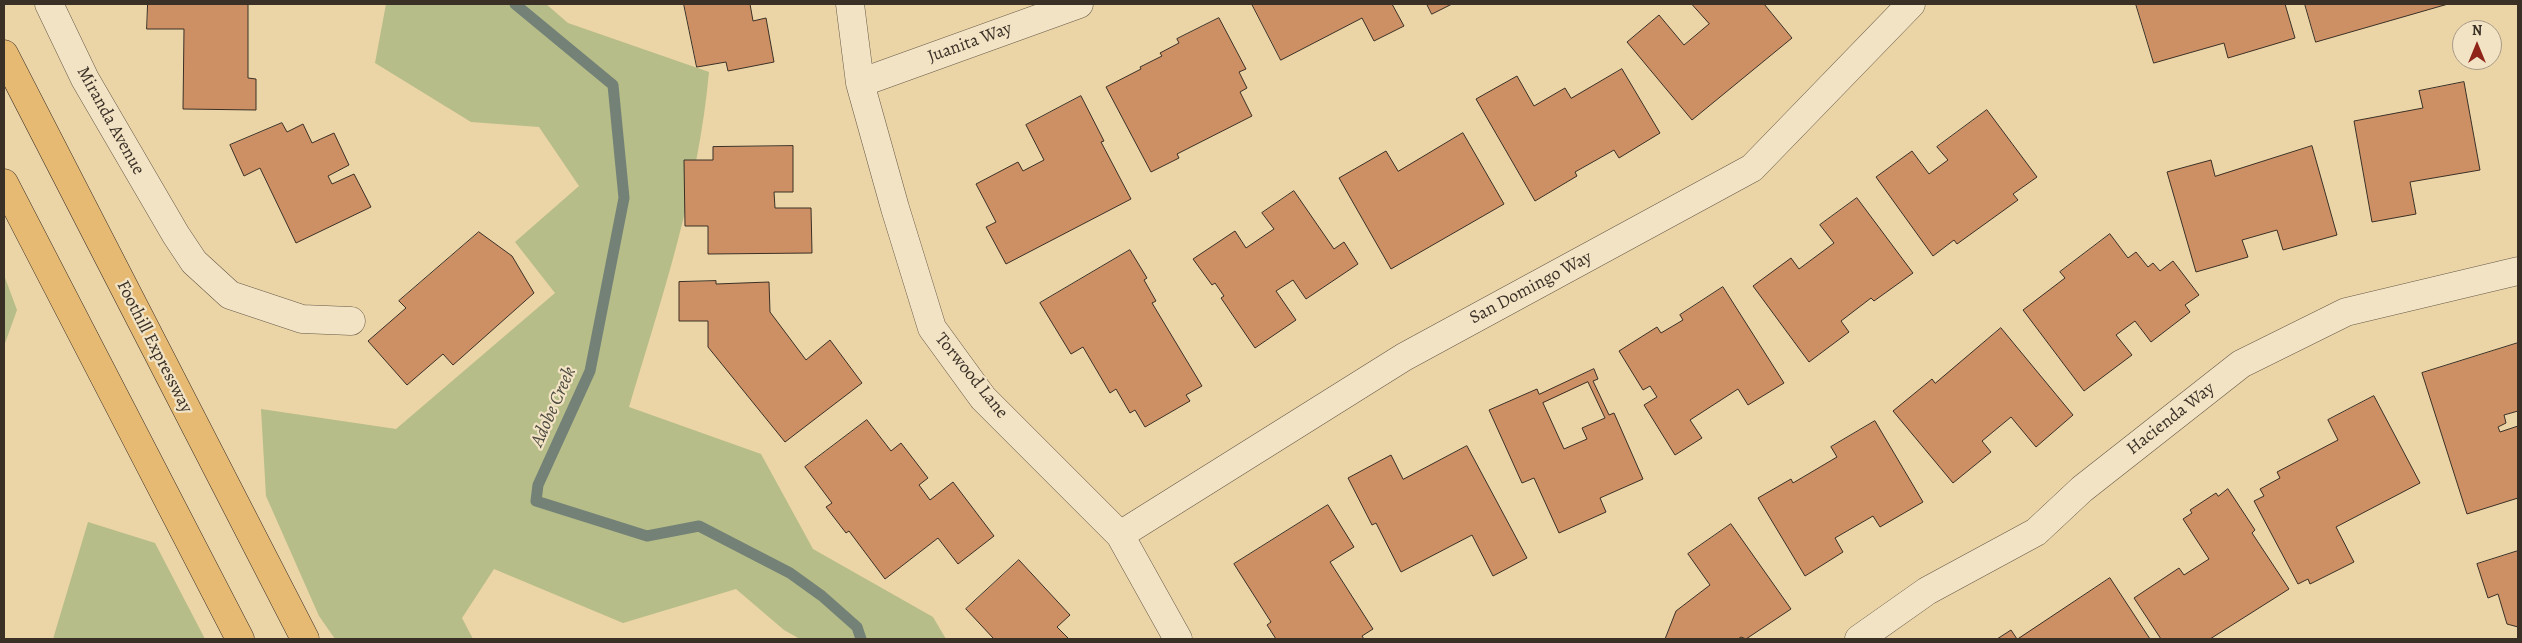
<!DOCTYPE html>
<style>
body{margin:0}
#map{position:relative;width:2522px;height:643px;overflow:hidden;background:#ebd4a6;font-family:Alegreya,serif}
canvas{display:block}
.frame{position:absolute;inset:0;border:5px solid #3a3026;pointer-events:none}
.north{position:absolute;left:2452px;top:20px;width:50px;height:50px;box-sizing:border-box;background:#f2e3c5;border:1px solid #a89b85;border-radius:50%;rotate:0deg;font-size:14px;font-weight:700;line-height:20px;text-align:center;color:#3a3026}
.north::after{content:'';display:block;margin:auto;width:18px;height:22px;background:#8f2418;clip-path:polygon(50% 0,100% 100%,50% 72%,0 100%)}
</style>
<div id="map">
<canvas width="2522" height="643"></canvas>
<div class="frame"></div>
<div class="north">N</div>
</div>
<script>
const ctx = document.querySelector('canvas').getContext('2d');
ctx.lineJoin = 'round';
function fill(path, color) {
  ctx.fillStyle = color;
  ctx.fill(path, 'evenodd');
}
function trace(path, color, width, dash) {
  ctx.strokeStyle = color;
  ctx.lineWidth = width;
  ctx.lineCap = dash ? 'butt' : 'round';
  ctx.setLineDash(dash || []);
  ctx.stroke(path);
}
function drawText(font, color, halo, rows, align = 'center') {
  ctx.font = font + ' Alegreya,serif';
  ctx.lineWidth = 4.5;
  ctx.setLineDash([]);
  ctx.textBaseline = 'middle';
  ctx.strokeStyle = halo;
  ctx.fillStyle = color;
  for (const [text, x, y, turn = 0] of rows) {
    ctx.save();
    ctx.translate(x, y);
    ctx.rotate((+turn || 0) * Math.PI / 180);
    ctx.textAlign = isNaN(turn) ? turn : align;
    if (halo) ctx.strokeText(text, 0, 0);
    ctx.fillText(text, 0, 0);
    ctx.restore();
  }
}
fill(new Path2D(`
 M386 4H546L568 23 709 72C698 190 663 294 629 407L761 454 813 549 933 617 946 639H800L784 630 736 589 623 623 494 569 462 618 473 639H335L319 616 266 496 261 409 396 429 555 293 515 242 579 186 539 127 471 122 375 63Z
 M4 275 17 310 4 346Z
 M88 522 155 543 205 639H53Z`), '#b6bd88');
trace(new Path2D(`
 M515 4 613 85 624 198 590 371 538 485 536 501 647 536 699 526 790 573 822 596 857 627 861 639`), '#738177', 11);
const building = new Path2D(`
 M148 4H248V78L256 79V110L183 109 184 29H147Z
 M684 4H750L753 21 766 18 774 62 728 71 726 62 697 67Z
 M1252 4H1392L1404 26 1374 41 1362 18 1281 60Z
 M1427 4H1452L1432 14Z
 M1692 4H1764L1792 38 1692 120 1627 42 1659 15 1684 45 1709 24Z
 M2136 4H2285L2295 38 2228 58 2224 43 2154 63Z
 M2305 4H2448L2316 42Z
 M1219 18 1246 69 1239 72 1247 88 1240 92 1252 116 1177 154 1179 158 1151 172 1106 87 1141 69 1140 67 1162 56 1160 53 1179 43 1177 39Z
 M1622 69 1660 133 1619 158 1614 150 1575 172 1577 176 1535 201 1476 99 1517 76 1534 106 1565 88 1571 98Z
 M2464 82 2480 170 2410 182 2416 214 2372 222 2354 121 2423 108 2419 91Z
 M1081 96 1104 141 1101 142 1131 199 1006 264 986 227 996 222 976 184 1018 162 1023 171 1044 160 1026 125Z
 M1987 110 2037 177 2013 194 2018 200 1957 244 1954 240 1933 256 1876 177 1912 151 1929 174 1948 160 1937 147Z
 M282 123 287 132 303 124 312 143 334 133 349 165 328 176 332 184 354 174 371 207 296 243 260 168 244 176 230 145Z
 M1463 133 1504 204 1391 269 1339 178 1386 151 1398 171Z
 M793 146V192H774L775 208H811L812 253 708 254V226H685L684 160H713V147Z
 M2312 146 2337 235 2283 250 2277 230 2242 240 2248 257 2196 272 2167 172 2211 160 2215 176Z
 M1294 191 1334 249 1344 242 1358 264 1306 299 1293 280 1276 291 1296 320 1255 348 1221 298 1224 296 1215 283 1212 285 1193 259 1235 231 1246 248 1274 229 1262 213Z
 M1857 198 1913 273 1874 301 1871 298 1841 321 1849 332 1809 362 1753 286 1791 258 1799 269 1834 243 1820 225Z
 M479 232 512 256 534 293 453 365 443 354 407 385 368 341 406 308 399 301Z
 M2110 234 2128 258 2136 252 2148 267 2153 263 2160 271 2173 261 2199 295 2185 305 2190 312 2151 342 2135 321 2116 335 2132 355 2084 391 2023 310 2065 278 2060 272Z
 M1130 250 1147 278 1144 280 1156 301 1152 303 1202 386 1186 395 1190 401 1145 427 1135 410 1130 413 1116 389 1110 393 1083 347 1071 354 1040 303Z
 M716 281V284L769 282 770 312 806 360 830 340 862 383 785 442 708 347V321H679V282Z
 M1723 287 1784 383 1748 405 1738 389 1690 420 1702 438 1675 455 1644 405 1657 397 1650 386 1643 390 1619 351 1657 327 1661 333 1683 320 1680 315Z
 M2001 328 2073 415 2036 447 2011 417 1982 441 1991 452 1953 483 1893 411 1932 379 1935 383Z
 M2518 343V411L2504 415 2506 423 2498 427 2500 432 2518 426V498L2467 514 2422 373Z
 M1594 369 1598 379 1593 381 1609 415 1614 413 1643 479 1600 498 1606 512 1559 533 1534 478 1522 483 1489 410 1537 389 1539 394ZM1588 382 1605 418 1582 428 1587 439 1564 449 1543 403Z
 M2374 396 2420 483 2336 527 2354 562 2310 584 2308 579 2298 584 2254 501 2264 496 2260 489 2280 478 2277 472 2338 440 2328 420Z
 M867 420 891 451 901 443 928 478 919 485 930 500 953 482 994 536 958 564 938 538 885 579 849 531 846 533 826 507 832 503 805 467Z
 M1875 421 1923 502 1880 527 1873 516 1835 538 1843 552 1805 576 1758 498 1791 479 1793 483 1837 457 1831 447Z
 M1467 446 1527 558 1493 576 1472 535 1401 572 1376 523 1372 525 1348 478 1391 455 1403 479Z
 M2228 489 2255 530 2252 533 2289 589 2210 639H2161L2134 598 2179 568 2184 575 2209 559 2183 519 2192 513 2190 510 2216 493 2218 496Z
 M1328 505 1354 547 1330 562 1373 629 1362 636 1364 639H1276L1267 625 1271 622 1234 564Z
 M1731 524 1791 609 1746 639 1741 637 1738 639H1665L1676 611 1710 585 1688 554Z
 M2518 551V627L2507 624 2498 594 2488 598 2477 564Z
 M1019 560 1070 615 1057 627 1069 639H994L966 609Z
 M2110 578 2150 639H1997L2011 630 2017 639Z`);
fill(building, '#cd9064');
trace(building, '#3a3026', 1);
const minor = new Path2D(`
 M49 4 85 79 176 235 194 262 230 295 302 319 351 321
 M850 4 860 83 895 208 932 328 983 398 1120 535 1178 639
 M860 83 1079 4
 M1120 535 1404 357 1752 168 1911 4
 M1859 639 1927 591 2036 532 2082 489 2241 364 2346 312 2518 271`);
const highway = new Path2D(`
 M4 54 305 639
 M4 183 240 639`);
trace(minor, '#665946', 29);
trace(highway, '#3a3026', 29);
trace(minor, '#f2e3c5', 28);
trace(highway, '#e6ba73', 28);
drawText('18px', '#3a3026', '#f2e3c5', [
 ["Juanita Way",970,43,-20],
 ["Miranda Avenue",110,121,61],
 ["San Domingo Way",1531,288,-28],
 ["Foothill Expressway",154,347,63],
 ["Torwood Lane",971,376,51],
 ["Hacienda Way",2171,419,-38]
]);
drawText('italic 19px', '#4d4b41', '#f2e3c5', [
 ["Adobe Creek",554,407,-66]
]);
</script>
